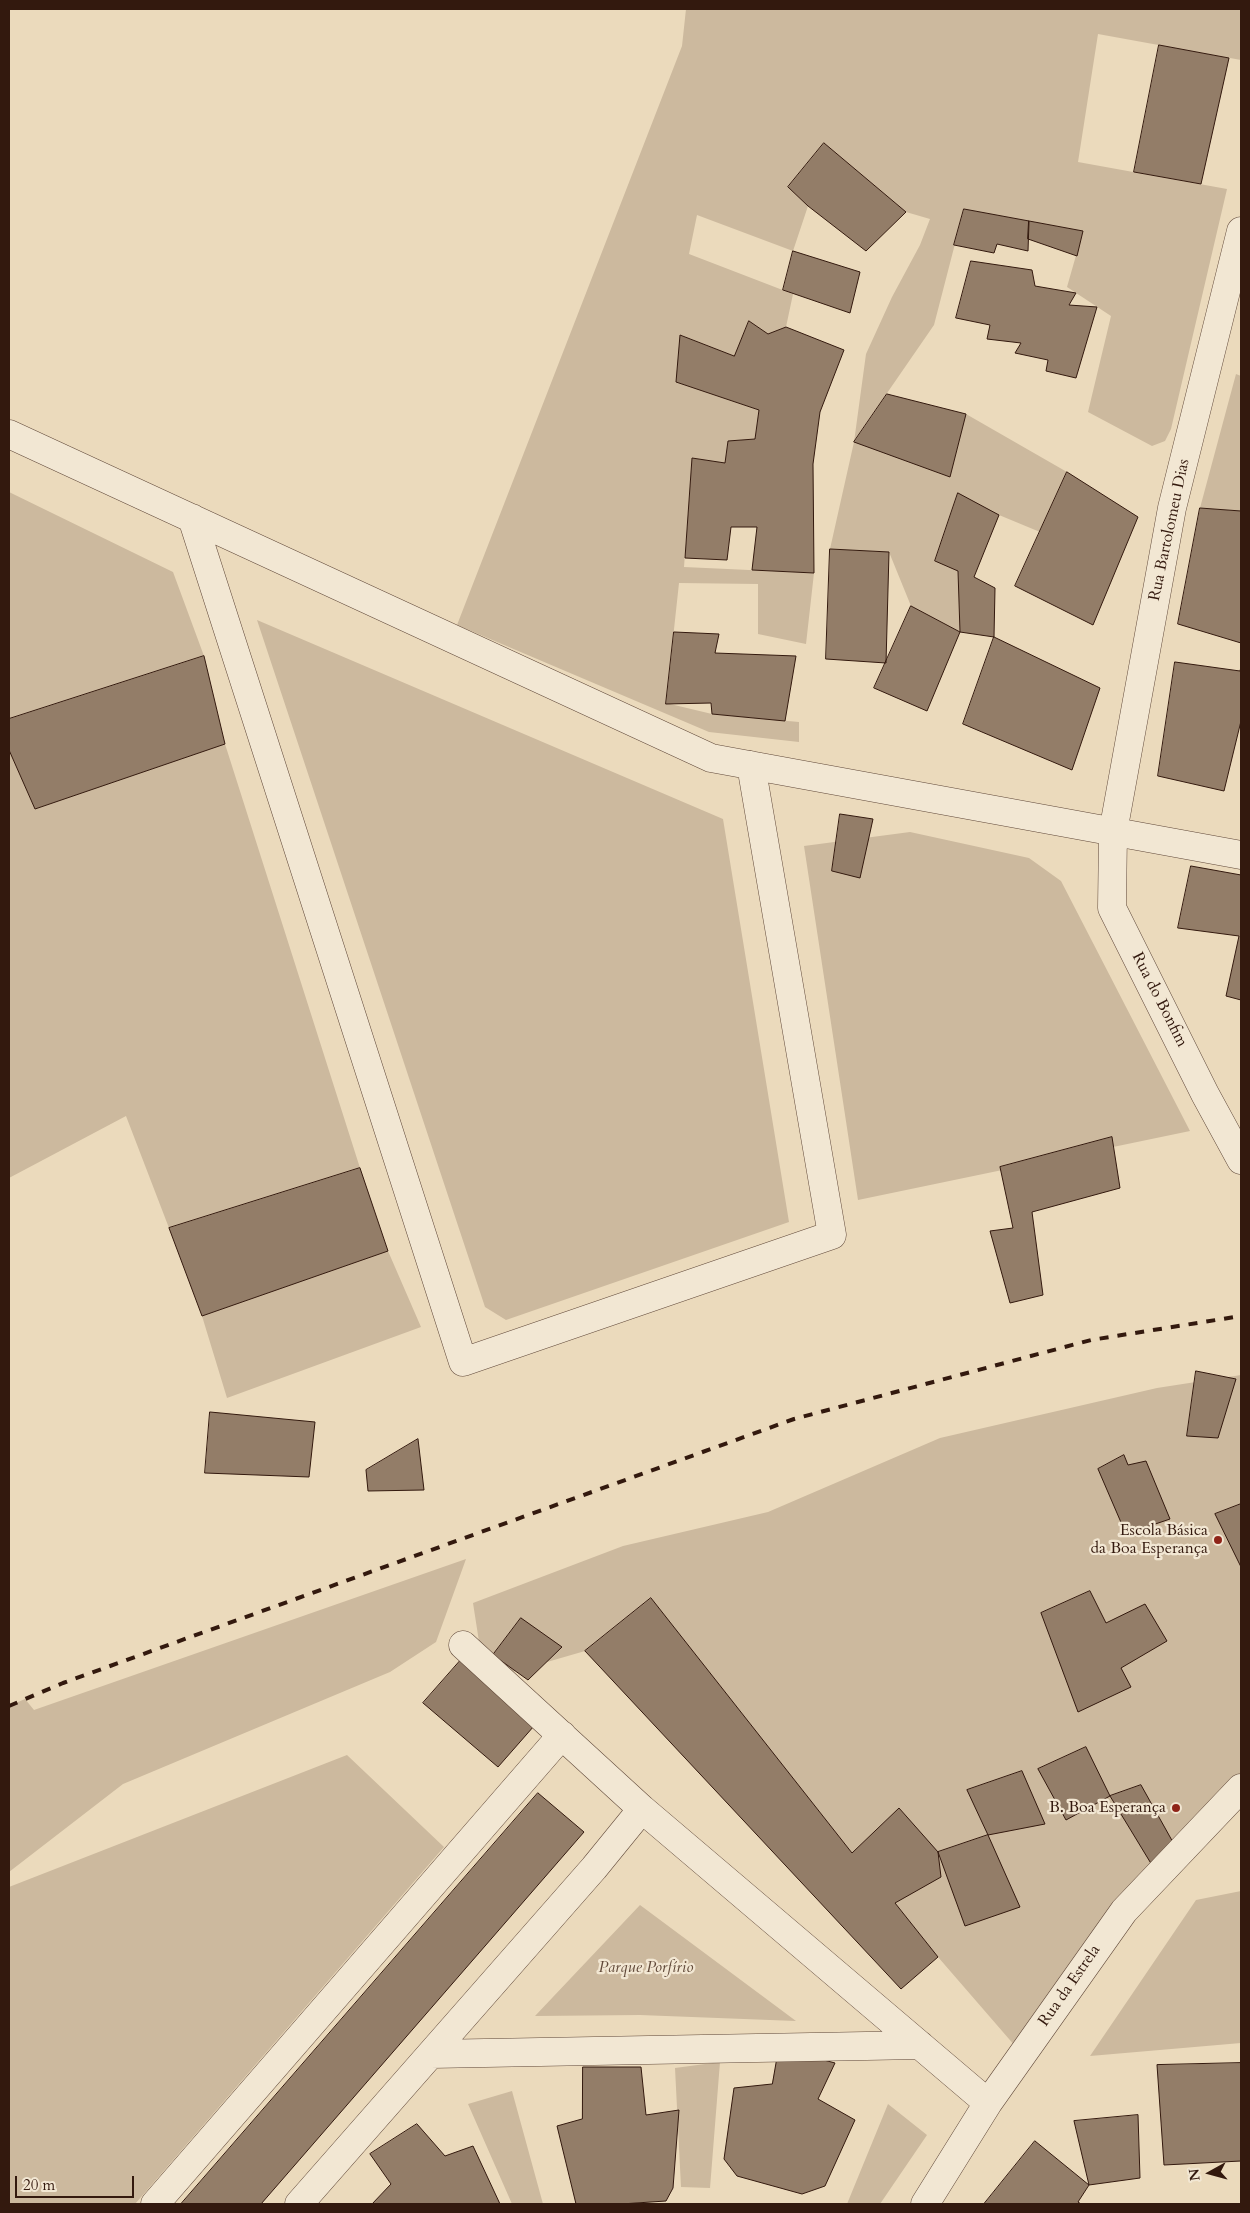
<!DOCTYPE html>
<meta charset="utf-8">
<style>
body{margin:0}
#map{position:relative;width:1250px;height:2213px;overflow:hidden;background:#ebdabc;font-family:Cardo,serif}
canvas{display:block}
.frame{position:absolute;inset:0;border:10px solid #33190e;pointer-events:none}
.north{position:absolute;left:1185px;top:2148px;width:50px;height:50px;-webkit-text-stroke:4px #f2e7d3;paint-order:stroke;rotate:263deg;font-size:14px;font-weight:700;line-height:20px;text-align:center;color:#33190e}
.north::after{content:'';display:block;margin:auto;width:18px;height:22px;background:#33190e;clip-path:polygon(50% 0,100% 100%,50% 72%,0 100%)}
.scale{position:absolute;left:15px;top:2176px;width:119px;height:22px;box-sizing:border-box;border:2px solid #33190e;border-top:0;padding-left:6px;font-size:15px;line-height:18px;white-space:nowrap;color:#33190e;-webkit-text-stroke:4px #f2e7d3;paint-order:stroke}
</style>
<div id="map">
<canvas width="1250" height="2213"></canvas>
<div class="frame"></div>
<div class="north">N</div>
<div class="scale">20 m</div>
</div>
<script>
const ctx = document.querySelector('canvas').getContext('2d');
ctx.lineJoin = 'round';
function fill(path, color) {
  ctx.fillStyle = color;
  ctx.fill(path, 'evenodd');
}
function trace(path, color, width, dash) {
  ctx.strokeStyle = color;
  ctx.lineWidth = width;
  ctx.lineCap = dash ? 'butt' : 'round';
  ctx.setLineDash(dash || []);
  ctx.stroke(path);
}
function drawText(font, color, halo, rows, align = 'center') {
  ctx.font = font + ' Cardo,serif';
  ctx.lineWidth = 4.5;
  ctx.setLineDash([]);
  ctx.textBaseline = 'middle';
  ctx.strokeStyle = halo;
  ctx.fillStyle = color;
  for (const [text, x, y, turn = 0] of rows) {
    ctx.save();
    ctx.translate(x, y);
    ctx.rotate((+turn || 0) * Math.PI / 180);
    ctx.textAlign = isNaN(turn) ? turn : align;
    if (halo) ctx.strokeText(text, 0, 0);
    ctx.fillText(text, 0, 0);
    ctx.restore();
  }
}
fill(new Path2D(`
 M686 9H1241V60L1098 34 1078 162 1227 189 1171 429 1165 441 1152 446 1088 412 1111 316 1067 287 1083 231 964 209 934 325 854 441 950 477 966 414 1067 472 1040 532 999 515 958 571 960 632 911 606 889 552 830 549 854 442 866 354 892 297 920 245 930 219 906 212 824 143 788 187 808 206 793 251 697 215 689 254 793 294 786 327 768 334 749 321 734 356 681 335 676 382 759 410 755 439 728 441 725 463 692 458 684 567 814 573 806 644 758 634V584L679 583 666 703 712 714 799 722V742L709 732 457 625 682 46Z
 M1236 374 1241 376V511L1200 508Z
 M9 492 173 572 204 656 9 719Z
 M257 620 723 819 789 1222 506 1320 485 1307Z
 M225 744 360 1168 169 1228 126 1116 9 1178V750L35 809Z
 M910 832 1029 858 1061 881 1190 1131 858 1200 804 846Z
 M388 1251 421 1327 227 1398 202 1316Z
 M1241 1375V1797L1158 1875 1022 2054 938 1957 895 1903 937 1853 899 1808 852 1853 651 1598 585 1651 485 1680 473 1603 623 1546 768 1512 940 1438 1157 1388Z
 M466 1559 436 1642 390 1672 123 1784 9 1872V1706L25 1699 34 1710Z
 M347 1755 444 1847 135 2204H9V1887Z
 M1241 1891V2043L1090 2056 1196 1900Z
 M640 1905 796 2021 640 2015 535 2016Z
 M720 2062 710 2188 681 2187 675 2068Z
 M512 2091 543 2204H512L468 2104Z
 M888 2104 927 2135 880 2204H847Z`), '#ccb99e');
const building = new Path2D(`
 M1159 45 1229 58 1201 184 1134 172Z
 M824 143 906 212 866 251 808 206 788 187Z
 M964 209 1029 221 1028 251 997 244 994 253 954 245Z
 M1029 221 1083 231 1077 256 1028 239Z
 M793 251 860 272 850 313 783 290Z
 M971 261 1032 270 1035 286 1076 293 1069 305 1097 307 1076 378 1046 371 1048 360 1015 353 1021 343 987 339 990 325 956 318Z
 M749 321 768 334 786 327 844 350 820 412 813 464 814 573 752 570 757 527H731L727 560 685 558 692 458 725 463 728 441 755 439 759 410 676 382 680 335 734 356Z
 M887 394 966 414 950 477 854 442Z
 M1067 472 1138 517 1093 625 1015 586Z
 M958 493 999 515 974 577 995 588 994 637 960 632 958 571 935 561Z
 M1200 508 1241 511V643L1178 624Z
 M830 549 889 552 886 663 826 659Z
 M911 606 960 632 927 711 874 688Z
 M674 632 719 634 715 653 796 656 785 721 712 714 711 703 666 704Z
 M994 637 1100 688 1072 770 963 724Z
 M204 656 225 744 35 809 9 750V719Z
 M1175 662 1240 671 1241 667V721L1224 791 1158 776Z
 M840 814 873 819 860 878 832 871Z
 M1191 866 1241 875V1000L1226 996 1239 936 1178 928Z
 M1112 1137 1120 1188 1032 1212 1043 1295 1010 1303 990 1231 1013 1228 1000 1167Z
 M360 1168 388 1251 202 1316 169 1228Z
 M1196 1371 1236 1379 1218 1438 1187 1436Z
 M210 1412 315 1422 309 1477 205 1473Z
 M418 1439 424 1490 368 1491 366 1470Z
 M1124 1455 1128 1465 1146 1461 1170 1519 1126 1534 1098 1469Z
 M1241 1504V1567L1215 1514Z
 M1090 1591 1106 1623 1145 1604 1167 1641 1121 1668 1131 1687 1078 1712 1041 1613Z
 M651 1598 852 1853 899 1808 938 1852 941 1877 895 1903 938 1957 901 1989 585 1651Z
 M521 1618 562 1647 528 1680 493 1655Z
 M460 1661 534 1726 498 1767 423 1703Z
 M1086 1747 1110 1796 1066 1820 1038 1769Z
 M1022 1771 1045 1824 988 1835 967 1790Z
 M1141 1785 1179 1853 1158 1875 1110 1796Z
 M538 1793 584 1832 261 2204H181Z
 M988 1835 1020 1907 965 1926 938 1852Z
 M779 2048 835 2063 818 2099 855 2120 825 2186 802 2194 737 2176 724 2159 734 2088 772 2084Z
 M1241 2063V2161L1164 2165 1157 2065Z
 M583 2067H641L646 2115 679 2110 673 2188 666 2201 621 2204H576L557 2126 582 2119Z
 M1138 2115 1140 2178 1089 2185 1074 2121Z
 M417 2124 445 2156 473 2146 500 2204H372L391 2184 370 2154Z
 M1035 2141 1089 2185 1078 2202 1081 2204H984Z`);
fill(building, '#937d68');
trace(building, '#33190e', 1);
const street = new Path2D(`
 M1241 231 1172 508 1113 832 1112 908 1205 1094 1241 1160
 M9 434 711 758 1241 855
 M192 518 463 1362 832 1235 751 765
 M463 1645 642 1809
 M431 2054 920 2045
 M155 2204 562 1735
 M299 2204 594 1868 642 1809 988 2103
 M925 2204 988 2103 1124 1911 1241 1788`);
trace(street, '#61493a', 29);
trace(street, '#f2e7d3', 28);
trace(new Path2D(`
 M9 1706 63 1683 794 1419 1091 1340 1241 1316`), '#33190e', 4, [9, 9]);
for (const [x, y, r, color] of [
 [1218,1540,5,"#8f2418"],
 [1176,1808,5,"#8f2418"]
]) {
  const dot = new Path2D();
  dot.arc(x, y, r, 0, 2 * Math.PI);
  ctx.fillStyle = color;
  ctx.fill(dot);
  trace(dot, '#f2e7d3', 2);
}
drawText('16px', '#33190e', '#f2e7d3', [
 ["Rua Bartolomeu Dias",1170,530,-78],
 ["Rua do Bonfim",1159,1000,63],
 ["Rua da Estrela",1070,1986,-55]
]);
drawText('16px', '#33190e', '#f2e7d3', [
 ["Escola Básica",1208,1531],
 ["da Boa Esperança",1208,1549],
 ["B. Boa Esperança",1166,1808]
], 'right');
drawText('italic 16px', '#614939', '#f2e7d3', [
 ["Parque Porfírio",646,1968]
]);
</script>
